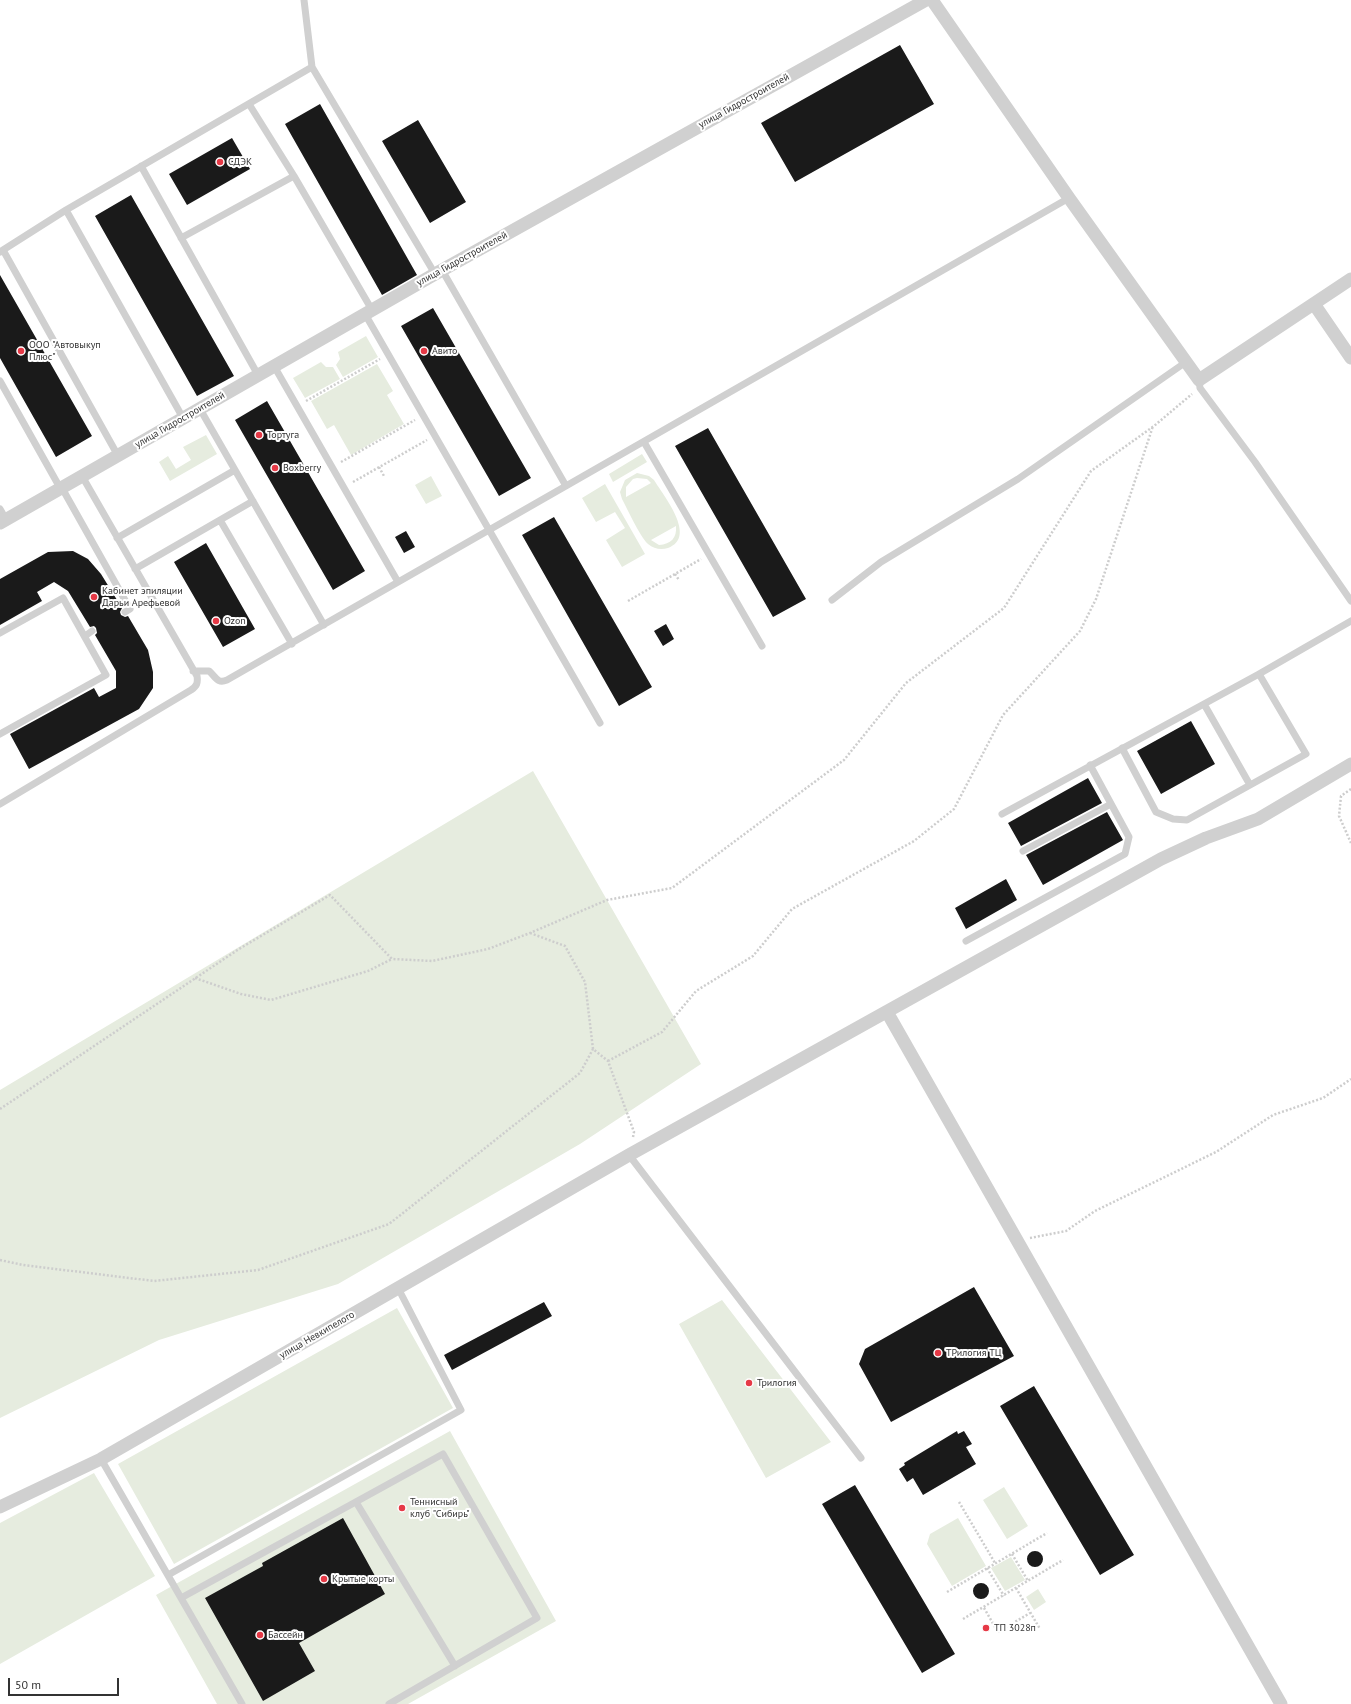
<!DOCTYPE html>
<meta charset="utf-8">
<style>
body{margin:0}
#map{position:relative;width:1351px;height:1704px;overflow:hidden;background:#fff;font-family:"PT Sans",sans-serif}
canvas{display:block}
.scale{position:absolute;left:8px;top:1678px;width:111px;height:18px;box-sizing:border-box;border:2px solid #333;border-top:0;padding-left:5px;font-size:12px;line-height:14px;white-space:nowrap;color:#333;-webkit-text-stroke:3px #fff;paint-order:stroke}
</style>
<div id="map">
<canvas width="1351" height="1704"></canvas>
<div class="scale">50 m</div>
</div>
<script>
const ctx = document.querySelector('canvas').getContext('2d');
ctx.lineJoin = 'round';
function fill(path, color) {
  ctx.fillStyle = color;
  ctx.fill(path, 'evenodd');
}
function trace(path, color, width, dash) {
  ctx.strokeStyle = color;
  ctx.lineWidth = width;
  ctx.lineCap = dash ? 'butt' : 'round';
  ctx.setLineDash(dash || []);
  ctx.stroke(path);
}
function drawText(font, color, halo, rows, align = 'center') {
  ctx.font = font + ' "PT Sans",sans-serif';
  ctx.lineWidth = 4;
  ctx.setLineDash([]);
  ctx.textBaseline = 'middle';
  ctx.strokeStyle = halo;
  ctx.fillStyle = color;
  for (const [text, x, y, turn = 0] of rows) {
    ctx.save();
    ctx.translate(x, y);
    ctx.rotate((+turn || 0) * Math.PI / 180);
    ctx.textAlign = isNaN(turn) ? turn : align;
    if (halo) ctx.strokeText(text, 0, 0);
    ctx.fillText(text, 0, 0);
    ctx.restore();
  }
}
fill(new Path2D(`
 M366 336 378 357 343 377 336 365 340 359 338 352Z
 M321 362 326 367H333L340 379 305 398 293 378Z
 M377 364 393 391 387 395 404 424 351 455 334 425 327 429 311 401Z
 M206 435 217 454 170 481 159 462 168 456 176 469 191 460 183 447Z
 M642 454 647 462 613 482 609 474Z
 M637 473 649 476 654 480C663 495 698 537 668 548 661 550 654 549 648 544 639 535 628 510 622 499L620 492 625 480ZM637 478 647 479 651 483 626 497V487L633 479ZM676 526C677 538 671 544 659 545L651 540Z
 M431 476 442 496 426 504 415 485Z
 M605 484 645 554 622 567 606 540 625 528 615 512 596 522 582 498Z
 M533 771 701 1064 580 1144 338 1284 159 1340 0 1418V1090Z
 M722 1300 831 1442 766 1478 679 1324Z
 M397 1308 453 1408 174 1564 118 1464Z
 M450 1431 556 1621 408 1704H217L156 1595Z
 M94 1473 155 1576 0 1664V1523Z
 M1004 1487 1028 1526 1007 1539 983 1500Z
 M958 1518 986 1566 952 1586 927 1544 930 1534Z
 M1011 1557 1025 1580 1005 1591 991 1568Z
 M1038 1589 1046 1602 1034 1610 1026 1597Z`), '#e6ecdf');
fill(new Path2D(`
 M900 45 934 104 795 182 761 123Z
 M320 104 417 275 382 295 285 124Z
 M418 120 466 202 430 223 382 141Z
 M232 138 250 169 187 205 169 174Z
 M131 195 234 376 197 396 95 216Z
 M0 275 92 436 56 457 0 358Z
 M433 308 531 478 499 496 401 326Z
 M267 401 365 571 333 590 235 420Z
 M708 428 806 599 773 617 675 446Z
 M554 517 652 687 619 706 522 535Z
 M406 531 415 547 404 553 395 537Z
 M206 543 255 629 223 647 174 562Z
 M73 551 88 559 101 574 122 608 120 612 121 615 125 617 128 616 148 650 153 672V688L139 709 29 769 10 734 94 688 99 697 116 688V671L95 635 97 633 96 628 94 626 90 627 68 591 54 582 37 592 42 601 0 625V579L48 552Z
 M666 624 674 639 663 646 654 631Z
 M1191 721 1215 764 1161 794 1137 751Z
 M1088 778 1102 803 1021 846 1008 823Z
 M1107 812 1123 840 1043 885 1026 855Z
 M1006 879 1017 900 966 929 955 908Z
 M974 1287 1014 1356 891 1422 859 1364 865 1349Z
 M544 1302 552 1316 452 1370 444 1355Z
 M1034 1386 1134 1555 1100 1575 1000 1406Z
 M957 1431 958 1434 964 1431 972 1444 966 1447 976 1464 923 1495 913 1478 907 1482 899 1469 905 1465 904 1463Z
 M855 1485 955 1654 922 1673 822 1504Z
 M343 1518 385 1594 299 1643 315 1671 263 1701 205 1598 263 1566 262 1563Z
 M1027 1559a8 8 0 1 1 16 0a8 8 0 1 1-16 0Z
 M973 1591a8 8 0 1 1 16 0a8 8 0 1 1-16 0Z`), '#1a1a1a');
trace(new Path2D(`
 M306 401 380 359
 M341 462 415 420
 M379 467 384 476
 M353 482 427 440
 M675 574 679 580
 M628 601 701 559
 M1351 789 1341 796 1339 816 1351 843
 M530 933 565 946 585 982 593 1049 608 1061 634 1132 633 1137
 M195 978 241 994 271 1000 368 971 392 959
 M608 1061 662 1032 696 991 753 956 792 909 914 841 954 809 1003 715 1080 631 1096 599 1153 426
 M0 1109 239 949 330 895 392 959 432 961 488 949 530 933 607 900 672 888 844 760 906 683 1004 608 1091 471 1154 426 1192 394
 M1030 1238 1066 1231 1095 1211 1216 1152 1273 1115 1323 1098 1351 1079
 M0 1260 23 1265 154 1281 258 1270 389 1224 580 1073 593 1049
 M959 1502 995 1563
 M1012 1554 1028 1581
 M987 1568 1004 1596
 M1016 1588 1040 1629
 M947 1592 1047 1533
 M984 1608 998 1632 1030 1613
 M963 1619 1063 1560`), '#cdcdcd', 2.5, [2, 2]);
trace(new Path2D(`
 M304 0 312 67
 M249 104 294 176 372 310
 M141 166 258 375
 M66 210 312 67 435 274
 M181 238 294 176
 M3 250 66 210 183 418
 M0 252 3 250 117 454 112 456
 M442 270 566 486
 M365 314 600 723
 M274 366 398 582
 M1199 380 1200 388 1255 462 1351 601
 M0 381 59 486
 M200 409 324 625
 M644 442 762 646
 M62 488 130 609 125 612
 M0 509 4 516
 M220 520 292 644
 M117 538 235 470
 M135 569 253 501
 M832 600 881 562 1018 479 1186 362
 M0 633 63 598 106 675 0 734
 M85 636 92 631
 M193 671H209C216 677 217 684 227 680L1069 198
 M1204 704 1250 785
 M1122 748 1156 812 1173 819 1187 820 1306 754 1259 674 1351 621
 M0 804 191 690C197 686 198 683 197 676L82 476
 M1002 814 1259 674
 M1023 851 1111 804
 M966 941 1125 854 1129 837 1090 765
 M629 1155 861 1458
 M101 1459 242 1704
 M356 1502 455 1666
 M168 1575 461 1410 398 1288
 M181 1598 443 1454 537 1618 389 1704`), '#d0d0d0', 7);
trace(new Path2D(`
 M932 0 1069 198 1199 380 1351 279
 M1314 304 1351 358
 M0 523 435 274 926 0
 M887 1012 1281 1704
 M0 1507 101 1459 629 1155 1161 859 1206 838 1258 819 1351 764`), '#d0d0d0', 13);
for (const [x, y, r, color] of [
 [220,162,4,"#e63946"],
 [21,351,4,"#e63946"],
 [424,351,4,"#e63946"],
 [259,435,4,"#e63946"],
 [275,468,4,"#e63946"],
 [94,597,4,"#e63946"],
 [216,621,4,"#e63946"],
 [938,1353,4,"#e63946"],
 [749,1383,4,"#e63946"],
 [402,1508,4,"#e63946"],
 [324,1579,4,"#e63946"],
 [986,1628,4,"#e63946"],
 [260,1635,4,"#e63946"]
]) {
  const dot = new Path2D();
  dot.arc(x, y, r, 0, 2 * Math.PI);
  ctx.fillStyle = color;
  ctx.fill(dot);
  trace(dot, '#fff', 1.5);
}
drawText('10px', '#333', '#fff', [
 ["улица Гидростроителей",744,101,-29],
 ["улица Гидростроителей",462,259,-29],
 ["улица Гидростроителей",180,420,-30],
 ["улица Невкипелого",317,1335,-30]
]);
drawText('10px', '#333', '#fff', [
 ["СДЭК",228,162],
 ["ООО \"Автовыкуп",29,345],
 ["Плюс\"",29,357],
 ["Авито",432,351],
 ["Тортуга",267,435],
 ["Boxberry",283,468],
 ["Кабинет эпиляции",102,591],
 ["Дарьи Арефьевой",102,603],
 ["Ozon",224,621],
 ["ТРилогия ТЦ",946,1353],
 ["Трилогия",757,1383],
 ["Теннисный",410,1502],
 ["клуб \"Сибирь\"",410,1514],
 ["Крытые корты",332,1579],
 ["ТП 3028п",994,1628],
 ["Бассейн",268,1635]
], 'left');
</script>
